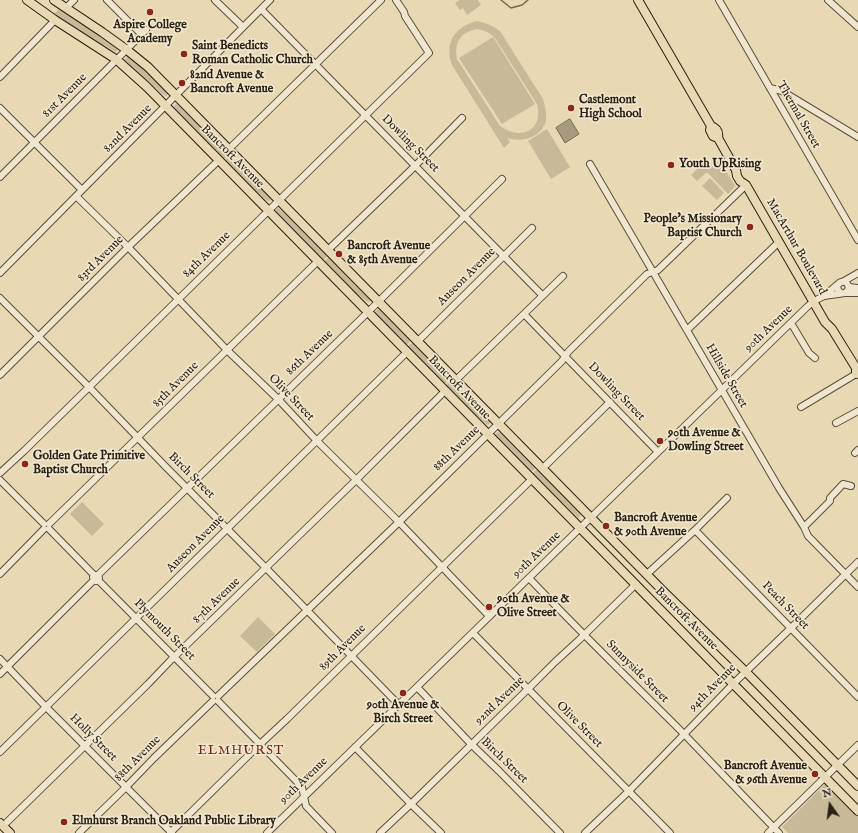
<!DOCTYPE html>
<style>
body{margin:0}
#map{position:relative;width:858px;height:833px;overflow:hidden;background:#e8d8b4;font-family:"IM FELL English",serif}
canvas{display:block}
.north{position:absolute;left:810px;top:785px;width:40px;height:40px;-webkit-text-stroke:3px #f0e6ce;paint-order:stroke;rotate:346deg;font-size:11px;font-weight:700;line-height:16px;text-align:center;color:#2b2114}
.north::after{content:'';display:block;margin:auto;width:14px;height:18px;background:#2b2114;clip-path:polygon(50% 0,100% 100%,50% 72%,0 100%)}
</style>
<div id="map">
<canvas width="858" height="833"></canvas>
<div class="north">N</div>
</div>
<script>
const ctx = document.querySelector('canvas').getContext('2d');
ctx.lineJoin = 'round';
function fill(path, color) {
  ctx.fillStyle = color;
  ctx.fill(path, 'evenodd');
}
function trace(path, color, width, dash) {
  ctx.strokeStyle = color;
  ctx.lineWidth = width;
  ctx.lineCap = dash ? 'butt' : 'round';
  ctx.setLineDash(dash || []);
  ctx.stroke(path);
}
function drawText(font, color, halo, rows, align = 'center') {
  ctx.font = font + ' "IM FELL English",serif';
  ctx.lineWidth = 3.5;
  ctx.setLineDash([]);
  ctx.textBaseline = 'middle';
  ctx.strokeStyle = halo;
  ctx.fillStyle = color;
  for (const [text, x, y, turn = 0] of rows) {
    ctx.save();
    ctx.translate(x, y);
    ctx.rotate((+turn || 0) * Math.PI / 180);
    ctx.textAlign = isNaN(turn) ? turn : align;
    if (halo) ctx.strokeText(text, 0, 0);
    ctx.fillText(text, 0, 0);
    ctx.restore();
  }
}
fill(new Path2D(`
 M460 0H478L481 5 467 15 463 8 460 10 455 3Z
 M60 8 119 48 116 52 104 45 97 44 53 15Z
 M477 21C487 23 493 26 500 31L543 99C545 106 547 114 546 121 542 137 522 143 507 138L510 142 504 148 452 65C444 42 455 27 477 21ZM477 29C485 30 490 33 495 38L537 104C544 131 520 141 500 126L457 59C454 43 460 32 477 29Z
 M493 37 535 104 502 124 459 58Z
 M127 57 138 65 147 70 170 92 166 96 162 94 151 83 145 80 123 61Z
 M176 104 179 106 191 118 198 121 230 153 223 160 172 108Z
 M547 129 570 167 551 179 528 141Z
 M231 155 273 198 269 201 266 200 259 193 253 190 224 161Z
 M719 159 735 186 728 194 707 172 697 181 691 175 702 164 708 170Z
 M710 178 724 193 717 200 702 186Z
 M278 208 282 211 288 216 295 220 329 255 322 261 274 212Z
 M330 256 372 299 368 302C362 299 358 294 352 291L324 262Z
 M378 309 381 311 388 318 394 321 412 339 406 346 374 313Z
 M414 341 450 378 443 385 407 347Z
 M452 379 492 421 488 425 485 423 479 417 472 414 445 386Z
 M498 432C504 434 506 440 512 442L537 467 530 473 494 436Z
 M538 468 582 513 578 518 563 503 558 500 532 474Z
 M82 502 104 524 92 536 70 514Z
 M258 617 275 634 257 652 240 636Z
 M826 783 858 816V833H788L782 827Z`), '#c8b999');
const water = new Path2D(`
 M570 119 579 134 565 143 556 128Z`);
fill(water, '#a89a7e');
trace(water, '#766a54', 1);
trace(new Path2D(`
 M501 0 511 8 522 5 528 0`), '#766a54', 1.5);
const minor = new Path2D(`
 M107 0 142 35
 M215 0 243 27
 M719 0 858 240
 M828 0 858 27
 M66 8 74 0
 M261 9 542 295
 M0 77 55 20
 M770 88 782 91 858 137
 M0 108 82 190
 M229 149 381 0
 M590 164 779 488 804 527 808 536 858 587
 M0 177 146 30
 M76 196 128 247 227 350 278 399 317 441 399 522 489 616
 M328 250 412 169 462 118
 M0 273 270 0
 M844 281 858 273
 M849 287 858 288
 M845 293H858
 M824 296 845 293 848 290 849 287 846 282C842 281 839 282 837 286L838 290 841 293
 M0 298 89 387 165 466 266 568 399 705
 M524 314 658 452
 M791 323 809 353 815 358
 M687 330 779 242
 M418 341 532 228
 M0 375 128 247 219 160
 M456 380 563 276
 M801 407 856 374
 M836 423 858 411
 M855 453 858 450
 M543 468 610 402
 M0 473 25 450 429 53 405 16 404 12 396 0
 M0 480 44 524
 M49 524 318 261
 M804 527 830 501V498L843 484 851 486
 M49 529 94 575
 M695 530 858 697
 M0 574 44 529
 M647 574 695 530 727 498
 M98 575 363 317 502 179
 M529 578C579 631 631 681 683 733 715 766 747 800 779 833
 M98 580 213 696
 M473 633 670 833
 M0 659 46 707 172 833
 M0 674 94 580 93 577 94 575H98L99 578 98 580 96 581 94 580
 M417 687 471 744 499 771 560 833
 M218 696 399 522 562 361 568 352 647 274 658 270 746 185
 M218 701 302 787 306 806 332 833
 M355 747 411 804 441 833
 M0 752 407 352
 M3 826 148 684 171 660 356 480 445 391
 M79 833 126 787 154 758 213 701
 M170 833 257 747 287 719 532 479
 M267 833 807 307 814 301 824 296 838 284
 M380 833 414 801 528 689 555 662 579 640 636 584
 M585 833 629 791 733 684 791 628 858 562
 M768 833 858 745`);
const major = new Path2D(`
 M27 0 55 20 117 60 147 87 858 811
 M54 0 102 32 127 50 148 67 661 589 749 675 858 786
 M638 0 711 126C717 128 719 132 718 138L736 170 737 176 740 181 746 185 825 322 832 329 856 368V374
 M711 126 710 130 713 136 718 138
 M0 823 10 833`);
trace(minor, '#5a4f3c', 8);
trace(major, '#2b2114', 10);
trace(minor, '#f0e6ce', 6);
trace(major, '#e8d8b4', 8);
for (const [x, y, r, color] of [
 [150,12,4,"#8f2418"],
 [184,54,4,"#8f2418"],
 [182,83,4,"#8f2418"],
 [571,108,4,"#8f2418"],
 [671,165,4,"#8f2418"],
 [750,227,4,"#8f2418"],
 [339,254,4,"#8f2418"],
 [660,441,4,"#8f2418"],
 [25,464,4,"#8f2418"],
 [606,526,4,"#8f2418"],
 [489,607,4,"#8f2418"],
 [403,693,4,"#8f2418"],
 [815,774,4,"#8f2418"],
 [64,822,4,"#8f2418"]
]) {
  const dot = new Path2D();
  dot.arc(x, y, r, 0, 2 * Math.PI);
  ctx.fillStyle = color;
  ctx.fill(dot);
  trace(dot, '#f0e6ce', 1.5);
}
drawText('bold 12px', '#2b2114', '#f0e6ce', [
 ["Aspire College",150,26,"center"],
 ["Academy",150,40,"center"],
 ["Saint Benedicts",192,47],
 ["Roman Catholic Church",192,61],
 ["82nd Avenue &",190,76],
 ["Bancroft Avenue",190,90],
 ["Castlemont",579,101],
 ["High School",579,115],
 ["Youth UpRising",679,165],
 ["People's Missionary",742,220,"right"],
 ["Baptist Church",742,234,"right"],
 ["Bancroft Avenue",347,247],
 ["& 85th Avenue",347,261],
 ["90th Avenue &",668,434],
 ["Dowling Street",668,448],
 ["Golden Gate Primitive",33,457],
 ["Baptist Church",33,471],
 ["Bancroft Avenue",614,519],
 ["& 90th Avenue",614,533],
 ["90th Avenue &",497,600],
 ["Olive Street",497,614],
 ["90th Avenue &",403,706,"center"],
 ["Birch Street",403,720,"center"],
 ["Bancroft Avenue",807,767,"right"],
 ["& 96th Avenue",807,781,"right"],
 ["Elmhurst Branch Oakland Public Library",72,822]
], 'left');
drawText('12px', '#2b2114', '#f0e6ce', [
 ["81st Avenue",65,96,-45],
 ["Thermal Street",798,115,60],
 ["82nd Avenue",128,129,-45],
 ["Dowling Street",410,144,45],
 ["Bancroft Avenue",232,157,45],
 ["MacArthur Boulevard",796,247,60],
 ["84th Avenue",207,255,-44],
 ["83rd Avenue",101,259,-45],
 ["Auseon Avenue",467,277,-45],
 ["90th Avenue",769,329,-44],
 ["86th Avenue",310,353,-44],
 ["Hillside Street",726,376,60],
 ["85th Avenue",176,385,-45],
 ["Bancroft Avenue",459,388,46],
 ["Dowling Street",616,392,46],
 ["Olive Street",291,398,46],
 ["88th Avenue",457,449,-44],
 ["Birch Street",191,476,45],
 ["Auseon Avenue",196,544,-45],
 ["90th Avenue",537,555,-44],
 ["87th Avenue",217,601,-44],
 ["Peach Street",785,606,46],
 ["Bancroft Avenue",686,619,45],
 ["Plymouth Street",164,630,45],
 ["89th Avenue",343,648,-45],
 ["Sunnyside Street",637,672,45],
 ["94th Avenue",713,688,-45],
 ["92nd Avenue",500,701,-44],
 ["Olive Street",579,725,45],
 ["Holly Street",93,738,45],
 ["88th Avenue",138,759,-45],
 ["Birch Street",504,761,44],
 ["90th Avenue",304,781,-44]
]);
ctx.letterSpacing = '1px';
drawText('13px', '#7a1f14', '#f0e6ce', [
 ["ELMHURST",241,751]
]);
ctx.letterSpacing = '0px';
</script>
